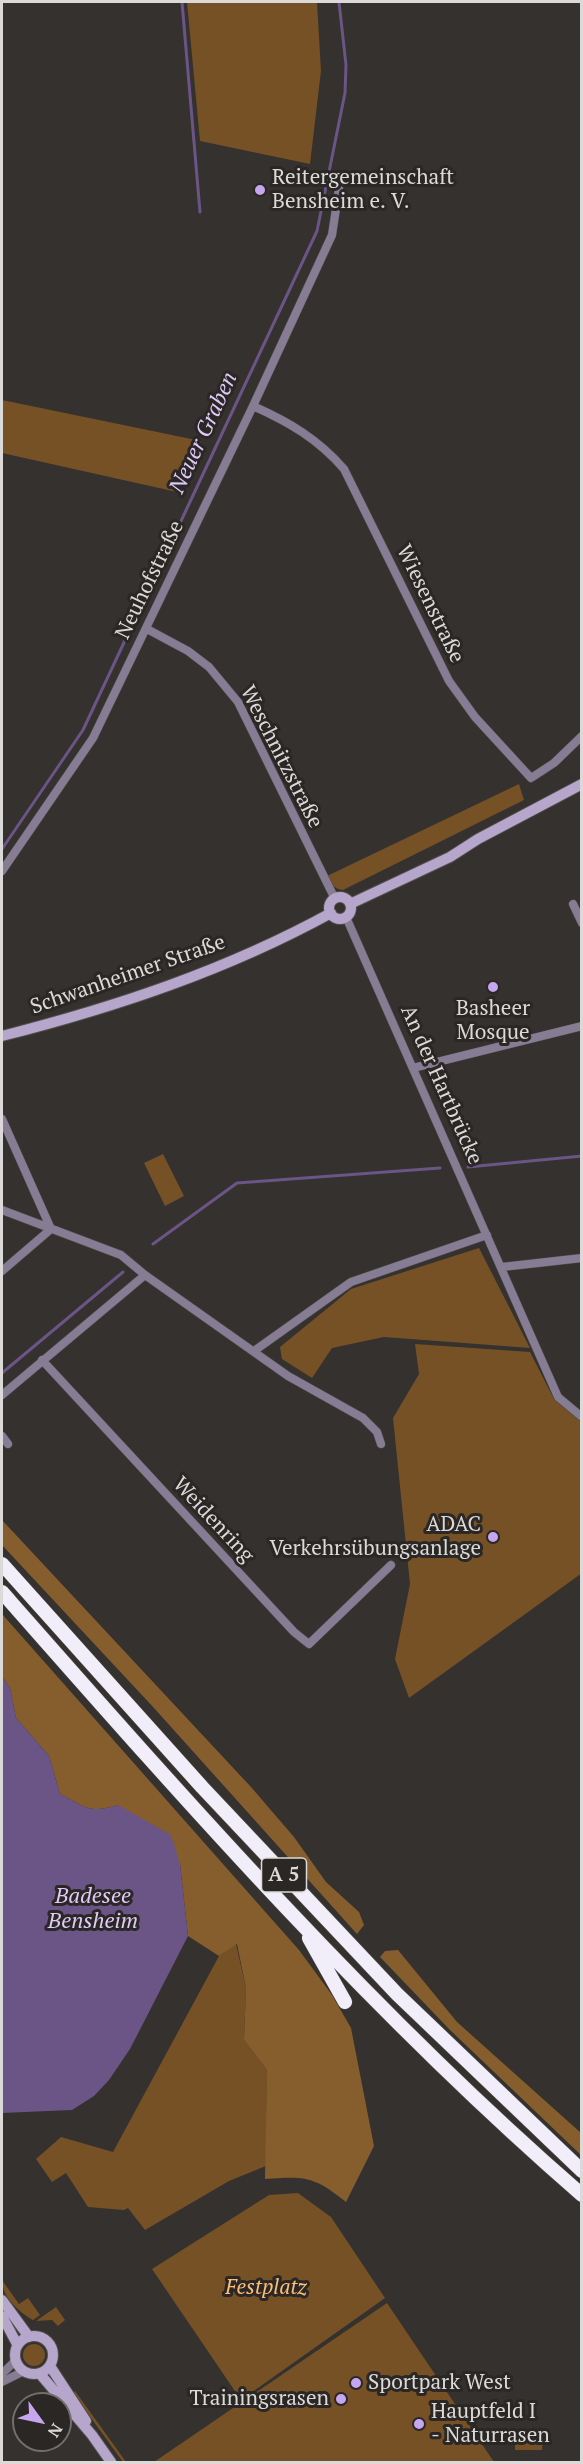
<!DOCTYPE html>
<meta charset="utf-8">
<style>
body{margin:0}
#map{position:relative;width:583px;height:2464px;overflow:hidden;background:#34312e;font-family:"PT Serif",serif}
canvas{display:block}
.frame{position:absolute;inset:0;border:3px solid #dcdad8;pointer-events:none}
.north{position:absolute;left:12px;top:2392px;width:60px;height:60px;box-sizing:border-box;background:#2a2725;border:2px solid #716f6d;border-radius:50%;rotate:123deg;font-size:16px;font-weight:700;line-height:24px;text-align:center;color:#dcdad8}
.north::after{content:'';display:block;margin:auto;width:21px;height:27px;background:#c7a6f0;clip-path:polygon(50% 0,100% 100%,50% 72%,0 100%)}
</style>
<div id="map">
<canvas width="583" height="2464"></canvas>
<div class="frame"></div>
<div class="north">N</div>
</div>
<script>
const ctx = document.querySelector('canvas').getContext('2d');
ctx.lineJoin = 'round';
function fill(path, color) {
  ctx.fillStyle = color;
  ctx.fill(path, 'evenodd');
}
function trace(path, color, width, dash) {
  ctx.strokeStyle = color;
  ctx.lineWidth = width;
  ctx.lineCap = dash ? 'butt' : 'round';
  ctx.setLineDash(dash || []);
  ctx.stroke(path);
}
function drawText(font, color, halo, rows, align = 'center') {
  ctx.font = font + ' "PT Serif",serif';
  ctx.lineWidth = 6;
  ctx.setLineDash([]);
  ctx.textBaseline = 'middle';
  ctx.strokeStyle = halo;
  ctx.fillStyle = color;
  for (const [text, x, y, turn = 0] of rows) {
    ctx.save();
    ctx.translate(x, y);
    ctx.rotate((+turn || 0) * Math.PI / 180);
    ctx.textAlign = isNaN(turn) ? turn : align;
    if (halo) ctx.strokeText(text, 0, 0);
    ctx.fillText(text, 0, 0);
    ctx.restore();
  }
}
fill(new Path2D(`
 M187 2H317L321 71 310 164 200 141Z
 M2 400 201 441 177 492 2 453Z
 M519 784 524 800 343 890C334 889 331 884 327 876Z
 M163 1154 184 1196 165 1206 144 1163Z
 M479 1248 530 1348 384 1337 332 1348 312 1378 282 1359 280 1347 351 1289Z
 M415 1344 530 1352 554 1399 581 1422 582 1573 409 1698 395 1659 410 1584 393 1418 419 1374Z
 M236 1944 246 1988 244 2040 267 2070 266 2166 229 2181 145 2230 128 2208 124 2210 88 2207 66 2173 52 2182 36 2159 61 2137 113 2152 219 1956Z
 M298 2193 331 2217 385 2298 241 2400 152 2269 269 2195Z
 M2 2280 19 2304 28 2298 40 2315 33 2320C20 2313 1 2296 2 2280Z
 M387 2303 494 2462H154Z
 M56 2307 65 2320 58 2326 52 2320 36 2321Z
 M23 2355a11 11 0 1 1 22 0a11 11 0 1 1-22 0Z
 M75 2391 126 2462H123L73 2393Z
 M515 2433H543L542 2450H515Z`), '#765126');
fill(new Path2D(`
 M2 1520 251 1787 294 1837 326 1882 359 1912 364 1925 357 1934 154 1708 2 1545Z
 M2 1614 299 1950 332 1995 351 2028 374 2146 346 2202C314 2176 305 2176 265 2179L267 2070 244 2040 246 1988 237 1944 219 1956 188 1936 180 1864 118 1805C88 1814 86 1807 60 1794L49 1756 16 1718 10 1688 2 1677Z
 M398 1950 457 2022 581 2133V2155L450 2030 380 1957 385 1951Z`), '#865e2e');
fill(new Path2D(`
 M2 1677 10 1688 16 1718 49 1756 60 1794C86 1807 88 1814 118 1805L171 1835 180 1864 188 1936 130 2049 109 2080 94 2096 72 2110 2 2113Z`), '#6b5486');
trace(new Path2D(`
 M182 2 200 212
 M2 849 83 730 317 231 345 93 346 65 339 2
 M468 1167 582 1156
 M153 1244 237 1183 440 1168
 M2 1373 123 1272`), '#6b5486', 3);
const street = new Path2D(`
 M253 406C289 422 318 439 344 469L449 681 475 717 531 778 554 763 582 736
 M147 629 188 651 209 667 238 702 335 899
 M2 871 93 738 253 406 332 235 339 189
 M573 904 582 923
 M346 917 558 1397 582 1417
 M413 1068 582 1026
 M2 1119 51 1229
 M2 1210 121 1255 145 1275 288 1376 363 1418 377 1432 381 1444
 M502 1267 582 1258
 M2 1271 51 1229
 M254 1351 351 1282 487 1235
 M42 1360 294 1632 309 1644 391 1565
 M2 1395 145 1275
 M2 1436 8 1444
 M2 2374 15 2361
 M2 2382 22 2372`);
const secondary = new Path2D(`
 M329 908a11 11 0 1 1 22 0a11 11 0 1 1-22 0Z
 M350 904 450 857 478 839 582 784
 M2 1036C116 1007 227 970 331 913
 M2 2300 29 2337
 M2 2316 17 2344
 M15 2355a19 19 0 1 1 38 0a19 19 0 1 1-38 0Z
 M50 2366 86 2421
 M40 2374 92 2435 111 2462`);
const highway = new Path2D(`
 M2 1564 202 1787 397 1994 582 2171
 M2 1592C186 1801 371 2012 582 2195
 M309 1938 345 2002`);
trace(street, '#524f4d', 9);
trace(secondary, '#524f4d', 12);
trace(highway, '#524f4d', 15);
trace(street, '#867c94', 8);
trace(secondary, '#b6a6cb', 10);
trace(highway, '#f2eef9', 14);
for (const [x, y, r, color] of [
 [260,190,6,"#c7a6f0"],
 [493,987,6,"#c7a6f0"],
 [493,1537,6,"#c7a6f0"],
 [356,2383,6,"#c7a6f0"],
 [341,2399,6,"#c7a6f0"],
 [419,2424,6,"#c7a6f0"]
]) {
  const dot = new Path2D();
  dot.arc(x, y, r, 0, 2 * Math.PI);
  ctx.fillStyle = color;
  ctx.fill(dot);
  trace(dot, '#2a2725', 2);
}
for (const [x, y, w] of [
 [284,1875,45]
]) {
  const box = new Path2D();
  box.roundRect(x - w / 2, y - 17, w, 34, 4.5);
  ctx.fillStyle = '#2a2725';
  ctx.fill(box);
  trace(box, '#dcdad8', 1.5);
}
drawText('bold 20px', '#dcdad8', null, [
 ["A 5",284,1875]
]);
drawText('21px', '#dcdad8', '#2a2725', [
 ["Reitergemeinschaft",272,178],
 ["Bensheim e. V.",272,202],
 ["Basheer",493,1009,"center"],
 ["Mosque",493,1033,"center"],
 ["ADAC",481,1525,"right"],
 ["Verkehrsübungsanlage",481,1549,"right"],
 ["Sportpark West",368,2383],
 ["Trainingsrasen",329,2399,"right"],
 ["Hauptfeld I",431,2412],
 ["- Naturrasen",431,2436]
], 'left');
drawText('21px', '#dcdad8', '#2a2725', [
 ["Neuhofstraße",150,580,-64],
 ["Wiesenstraße",430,604,64],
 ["Weschnitzstraße",281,757,63],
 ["Schwanheimer Straße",128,975,-19],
 ["An der Hartbrücke",441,1085,66],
 ["Weidenring",213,1520,47]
]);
drawText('italic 21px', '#fbbd77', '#2a2725', [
 ["Festplatz",266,2288]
]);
drawText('italic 22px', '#dfcbfa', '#2a2725', [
 ["Neuer Graben",204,433,-65],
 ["Badesee",93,1897],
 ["Bensheim",93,1922]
]);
</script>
